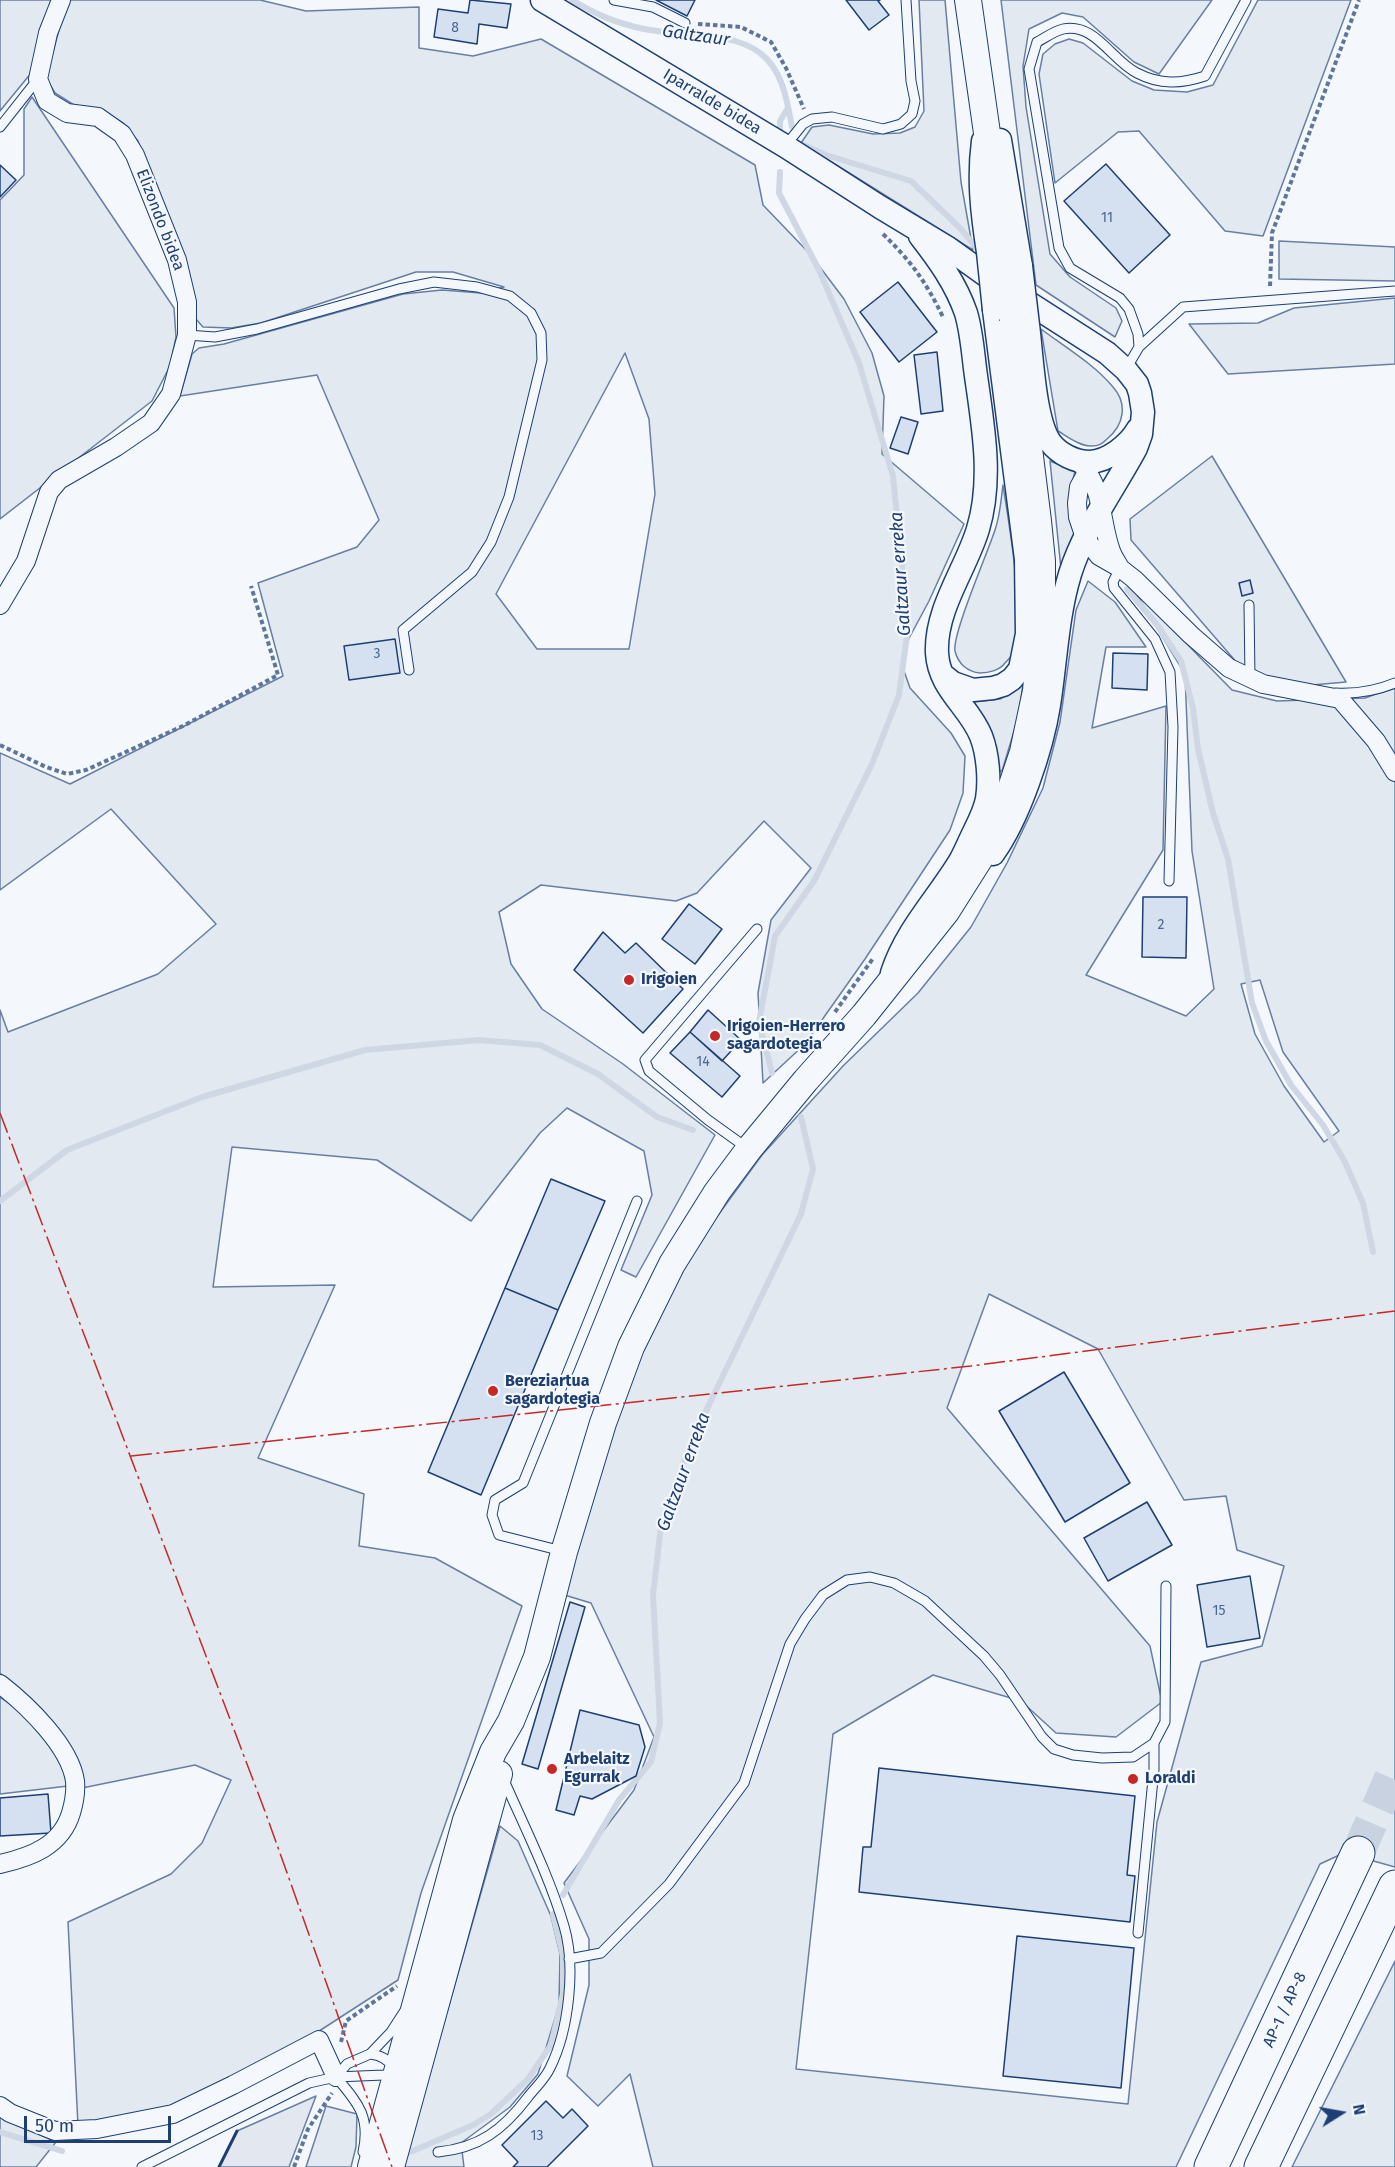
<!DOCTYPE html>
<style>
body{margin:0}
#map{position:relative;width:1395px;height:2167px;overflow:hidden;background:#f4f7fb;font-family:"Fira Sans",sans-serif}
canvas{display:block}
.north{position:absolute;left:1311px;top:2083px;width:60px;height:60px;-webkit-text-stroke:4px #f4f7fb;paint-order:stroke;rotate:79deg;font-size:16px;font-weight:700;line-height:24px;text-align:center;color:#1d3f73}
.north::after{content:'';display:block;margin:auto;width:21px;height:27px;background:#1d3f73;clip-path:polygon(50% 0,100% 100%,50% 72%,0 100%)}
.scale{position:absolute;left:24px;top:2116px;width:147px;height:27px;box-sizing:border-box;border:3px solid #1d3f73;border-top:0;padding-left:8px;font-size:18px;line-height:21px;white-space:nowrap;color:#1d3f73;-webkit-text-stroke:4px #f4f7fb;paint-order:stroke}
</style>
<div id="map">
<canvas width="1395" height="2167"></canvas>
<div class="north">N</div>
<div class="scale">50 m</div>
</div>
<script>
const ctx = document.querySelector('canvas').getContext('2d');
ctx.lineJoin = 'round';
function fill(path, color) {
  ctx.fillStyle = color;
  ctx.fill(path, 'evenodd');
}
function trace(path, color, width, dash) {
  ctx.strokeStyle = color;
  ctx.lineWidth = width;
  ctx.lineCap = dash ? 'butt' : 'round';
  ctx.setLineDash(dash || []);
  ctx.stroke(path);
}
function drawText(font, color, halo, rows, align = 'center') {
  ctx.font = font + ' "Fira Sans",sans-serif';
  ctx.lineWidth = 4.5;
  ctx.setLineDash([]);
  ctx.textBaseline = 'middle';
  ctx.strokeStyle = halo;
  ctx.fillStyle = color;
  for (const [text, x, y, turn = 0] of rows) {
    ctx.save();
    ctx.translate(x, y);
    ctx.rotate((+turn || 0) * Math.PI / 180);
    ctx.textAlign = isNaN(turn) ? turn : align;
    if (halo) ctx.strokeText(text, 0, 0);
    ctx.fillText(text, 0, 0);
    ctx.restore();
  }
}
const green = new Path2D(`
 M0 0H51L32 72 0 111Z
 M69 0H260L306 11 419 7V48L473 56 541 39 755 165 763 205 810 254 844 299 872 353 884 396 882 454 964 524 929 601 907 642 903 668 910 688 951 733 965 756 963 793 950 830 865 959 805 1044 763 1083 758 993 771 920 811 868 764 821 697 893 676 901 541 885 499 912 511 964 542 1009 623 1064 715 1135 636 1277 621 1270 652 1195 644 1151 567 1108 540 1133 471 1221 377 1160 232 1147 213 1287 335 1285 258 1458 364 1494 359 1546 435 1558 522 1606 421 1893 398 1980 313 2035 178 2105 78 2126 68 1922 171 1874 202 1843 231 1780 195 1765 82 1788 19 1691 0 1673V1010L8 1032 158 974 216 924 111 809 0 890V753L70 784 283 676 258 583 357 547 379 520 317 375 180 396 192 354 199 348 224 344 403 294 442 290 481 293 504 287 453 272H416L261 323 231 328 203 327 195 318 175 240 138 141 123 123 100 109 74 105 55 93 46 78 62 19ZM625 353 649 419 655 494 629 649H537L496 594Z
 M919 0H945L961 182 973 250 801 143 812 127 829 125 873 134 900 133 915 127 924 111Z
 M1001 0H1212L1159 74 1134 62 1083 17 1062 13 1029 29 1023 66 1026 107 1050 254 1070 277 1116 308 1122 321 1115 337 1036 285Z
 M1258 0H1351L1263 236 1225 231 1139 131 1118 132 1055 183 1039 74 1043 54 1055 44 1069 39 1083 43 1132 81 1154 90 1187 92 1213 85Z
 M32 97 174 308 176 337 170 366 152 401 0 519V200L24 175V109Z
 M1279 241 1395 247V281L1279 279Z
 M1395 298V364L1228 374 1189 324 1258 323 1294 308Z
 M1041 329C1065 347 1094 364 1113 387 1128 404 1124 425 1107 439 1102 444 1099 446 1091 446 1080 446 1068 437 1058 431Z
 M1212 456 1346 682 1312 685 1275 680 1238 664 1131 540 1130 519Z
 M1050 461 1075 471C1069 495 1066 514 1076 537L1061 569Z
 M1003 485C1008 518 1027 625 1013 653 1012 656 1008 660 1005 663 1000 670 989 673 980 673 968 672 958 664 955 651 952 634 988 552 995 530 1000 516 1001 500 1003 485Z
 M1088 581 1115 602 1146 647H1106L1092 728 1166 706 1163 850 1086 975 1186 1016 1214 989 1192 851 1185 674 1134 590 1232 690 1277 701 1365 698 1395 687V1867L1370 1860 1348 1851 1320 1864 1176 2167H653L630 2074 598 2106 567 2076 589 1985V1939L564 1883 634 1790 654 1737 591 1603 561 1594 616 1417 649 1331 683 1263 762 1155 843 1066 918 993 971 927 1007 863 1043 788 1060 722 1076 610ZM1260 980 1283 1052 1339 1131 1324 1142 1284 1086 1255 1034 1241 984ZM989 1294 1098 1349 1184 1500 1226 1496 1237 1550 1284 1566 1262 1646 1201 1662 1157 1822 1128 2104 796 2069 833 1734 933 1675 1021 1701 1056 1733 1116 1737 1162 1702 1150 1646 947 1408Z
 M1023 684 1018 718 1002 771H996L981 714 974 702 1000 699Z
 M0 1697C15 1706 49 1739 58 1754 63 1763 65 1776 68 1786L0 1794Z
 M500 1826 518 1841 551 1916 560 1954 559 2005 538 2074 510 2107 461 2143 464 2167H403Z
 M1395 1961V2167H1292Z
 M326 2106 357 2114 356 2147 351 2167H306Z
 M0 2113 16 2124 56 2142 36 2167H0Z`);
fill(green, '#e3e9f0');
trace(green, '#687fa3', 1.5);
const parking = new Path2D(`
 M316 2096 289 2167H219L237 2131Z`);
fill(parking, '#e3e8f0');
trace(parking, '#687fa3', 1.5);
trace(new Path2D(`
 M572 0C597 15 616 23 644 29 678 36 732 31 760 53 783 70 787 101 792 127
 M780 132V121L788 108
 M804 145 826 155 911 181 960 228 979 251
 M1127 589 1158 626 1181 661 1193 708 1198 749 1213 813 1228 859 1252 1003 1266 1041 1291 1085 1323 1125 1344 1160 1363 1203 1373 1252
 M772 1073 759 1022 775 936 814 881 872 764 899 695 908 627 893 476 859 363 819 270 779 193 780 172
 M0 1201 67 1150 202 1097 365 1050 479 1040 540 1045 598 1074 657 1117 693 1130
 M563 1895 619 1800 651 1762 660 1723 653 1595 661 1526 691 1442 801 1214 813 1169 801 1117
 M0 2132 62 2151
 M408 2153 473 2125 491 2114 528 2079 551 2045 563 1994V1956L553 1914`), '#cfd7e4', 6);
const building = new Path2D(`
 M470 0 511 4 507 28 479 24 477 44 434 37 438 9 468 13Z
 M656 0H695L687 16Z
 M846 0H880L878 1 889 15 869 30Z
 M1106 164 1170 235 1129 273 1064 201Z
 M0 165 16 180 0 197Z
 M898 282 937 332 899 362 860 312Z
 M937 352 943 411 921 414 914 355Z
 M901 417 918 422 908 454 890 448Z
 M1250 580 1253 593 1242 596 1239 583Z
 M395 639 400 673 349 680 344 646Z
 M1113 653 1148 654 1147 690 1112 688Z
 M1143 897H1187L1186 958 1142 957Z
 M689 904 722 929 695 964 662 939Z
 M603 932 625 953 636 943 683 989 643 1033 574 970Z
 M708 1010 741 1040 722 1061 690 1032Z
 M690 1032 740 1076 722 1097 670 1053Z
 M551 1179 605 1201 558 1310 505 1288Z
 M505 1288 558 1310 481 1495 428 1472Z
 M1064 1372 1130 1483 1065 1522 999 1411Z
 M1147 1502 1172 1545 1108 1581 1084 1538Z
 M1250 1576 1260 1638 1207 1647 1197 1585Z
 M570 1602 585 1607 538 1769 522 1764Z
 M580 1710 639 1725 645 1747 636 1776 592 1799 580 1796 574 1815 556 1810Z
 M879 1768 1135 1796 1127 1875 1135 1876 1130 1922 859 1892 863 1847H871Z
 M48 1794 51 1833 0 1836V1798Z
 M1017 1936 1134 1948 1121 2088 1003 2076Z
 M546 2101 563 2118 572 2109 588 2126 547 2167H513L518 2162 502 2145Z`);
fill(building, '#d5e0f0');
trace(building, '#1d3f73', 1.5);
trace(new Path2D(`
 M1358 1853 1395 1768`), '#c9d2e0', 33, [33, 16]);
const service = new Path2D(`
 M614 0 653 7 685 23
 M0 127 38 79
 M786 145 803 124 812 119 832 117 883 129 901 124 912 114 915 101 911 81 906 0
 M187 335 215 337 257 329 399 289 434 282 477 287 510 296 531 313 541 333 542 360 509 497 491 542 472 572 403 630 409 670
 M1139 347 1138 334 1129 309 1120 298 1070 268 1059 248 1029 69 1037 42C1045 38 1054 31 1063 29 1095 22 1112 61 1137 73 1160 85 1181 84 1205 76L1246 0
 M1126 369 1139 347 1183 307 1395 291
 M1120 568 1113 582 1114 588 1155 639 1170 672 1173 727 1169 881
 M1249 605 1250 678
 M1336 693C1357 694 1376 691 1395 683
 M747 1148 708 1120 649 1071 645 1060 757 929
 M562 1551 499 1535 492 1515 495 1500 523 1483 637 1201
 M1138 1933 1154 1769V1743
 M569 1959 601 1953 669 1884 744 1783 790 1644 805 1619 823 1595 847 1580 870 1577 894 1583 925 1601 984 1656 1000 1675 1042 1737 1054 1749 1073 1755 1102 1758 1133 1757 1154 1743 1165 1722 1166 1586
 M370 2054C381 2055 389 2060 395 2069
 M336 2077 347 2064 370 2054 391 2032 404 2012
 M336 2077C357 2102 371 2116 363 2152
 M438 2152C479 2148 503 2130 528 2097 535 2088 545 2079 550 2068 569 2030 576 1966 564 1926 549 1875 524 1826 503 1778
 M142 2167 309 2083 336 2077 384 2075 395 2072`);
const minor = new Path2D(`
 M1093 462 1079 487 1077 503 1078 517 1085 538 1099 556 1120 568 1134 579 1191 635 1229 668 1263 684 1340 699 1376 741 1395 772
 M1081 464C1104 489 1100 521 1111 551 1113 557 1117 562 1120 568
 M0 605 26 561 49 492 59 480 116 447 151 423 171 394 187 335V302L177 260 135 155 122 134 98 117 67 113 47 101 38 79 48 33 61 0
 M0 1684C27 1705 70 1746 75 1781 76 1792 74 1803 71 1813 61 1846 31 1857 0 1864
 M0 2106 10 2113 55 2131 97 2129 173 2114 233 2085 319 2040 336 2077`);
const tertiary = new Path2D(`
 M542 0 785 146 880 207 948 248 987 276 1107 353 1126 370 1137 384 1140 393 1143 412 1141 434 1136 448C1114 489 1084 529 1070 574 1057 617 1056 661 1049 705 1042 749 1019 818 993 854
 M1000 140 1021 266
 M983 141C978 179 982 214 988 252
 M1028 325C1032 354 1034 418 1050 442 1059 454 1075 462 1090 462 1108 461 1129 445 1138 429
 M943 675 953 683 973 690 993 688 1003 685 1012 679 1020 669 1027 634 1026 559 994 310
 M892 973C906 930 937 899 960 861 965 852 969 842 974 832 979 822 985 810 987 799 990 780 988 754 981 736 969 706 939 689 937 653 935 609 966 569 978 529 993 479 983 426 976 376 973 355 972 333 966 313 956 284 938 259 920 236`);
const secondary = new Path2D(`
 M968 0 1005 259
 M371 2167 466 1820 493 1752 511 1721 537 1657 564 1552 603 1423 631 1347 672 1264 717 1192 749 1149 806 1080 864 1015 946 912 982 855 1008 797 1023 752 1036 691 1042 618V561L1038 521 1013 319
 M391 2167 499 1774`);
const motorway = new Path2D(`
 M1211 2167 1358 1853
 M1261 2167 1395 1887`);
trace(service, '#1d3f73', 11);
trace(minor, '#1d3f73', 20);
trace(tertiary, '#1d3f73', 25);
trace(secondary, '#1d3f73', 28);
trace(motorway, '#1d3f73', 35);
trace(new Path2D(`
 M698 24 741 27 771 42 786 68 804 109
 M883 234C911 261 926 282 943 317
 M1270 286 1272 233 1359 0
 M0 745 46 767 67 774 86 770 183 726 278 675 251 586
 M835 1012 874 957
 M341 2042 346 2021 397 1986
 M294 2167 308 2129 332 2093`), '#5e769c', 4, [4.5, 3]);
trace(service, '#f4f7fb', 9);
trace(minor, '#f4f7fb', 18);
trace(tertiary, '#f4f7fb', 22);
trace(secondary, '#f4f7fb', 26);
trace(motorway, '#f4f7fb', 33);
const tertiaryBridge = new Path2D(`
 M988 252 994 310
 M1021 266 1028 325`);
const secondaryBridge = new Path2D(`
 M1005 259 1013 319`);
trace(tertiaryBridge, '#1d3f73', 25, []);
trace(secondaryBridge, '#1d3f73', 28, []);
trace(tertiaryBridge, '#f4f7fb', 22);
trace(secondaryBridge, '#f4f7fb', 26);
trace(new Path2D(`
 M219 2167 237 2131`), '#1d3f73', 3);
trace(new Path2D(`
 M0 1113 266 1814 392 2167
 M131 1456 971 1366 1395 1311`), '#c62828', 1.5, [21, 4.5, 3, 4.5]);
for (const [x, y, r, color] of [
 [629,980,6,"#c62828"],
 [715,1036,6,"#c62828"],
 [493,1391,6,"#c62828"],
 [552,1769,6,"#c62828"],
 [1133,1779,6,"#c62828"]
]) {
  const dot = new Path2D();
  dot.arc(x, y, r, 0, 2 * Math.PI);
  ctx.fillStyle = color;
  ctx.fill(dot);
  trace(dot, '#f4f7fb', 2);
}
drawText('14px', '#4b6792', null, [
 ["8",455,28],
 ["11",1107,218],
 ["3",377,654],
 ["2",1161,925],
 ["14",703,1062],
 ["15",1219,1611],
 ["13",537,2136]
]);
drawText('16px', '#1d3f73', '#f4f7fb', [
 ["Iparralde bidea",712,102,31],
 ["Elizondo bidea",160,220,69],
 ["AP-1 / AP-8",1285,2010,-65]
]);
drawText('bold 16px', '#1d3f73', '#f4f7fb', [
 ["Irigoien",641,980],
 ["Irigoien-Herrero",727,1027],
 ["sagardotegia",727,1045],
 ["Bereziartua",505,1382],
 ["sagardotegia",505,1400],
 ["Arbelaitz",564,1760],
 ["Egurrak",564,1778],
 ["Loraldi",1145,1779]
], 'left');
drawText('italic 18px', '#1d3f73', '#f4f7fb', [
 ["Galtzaur",696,36,8],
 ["Galtzaur erreka",901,574,-94],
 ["Galtzaur erreka",684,1472,-70]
]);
</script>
